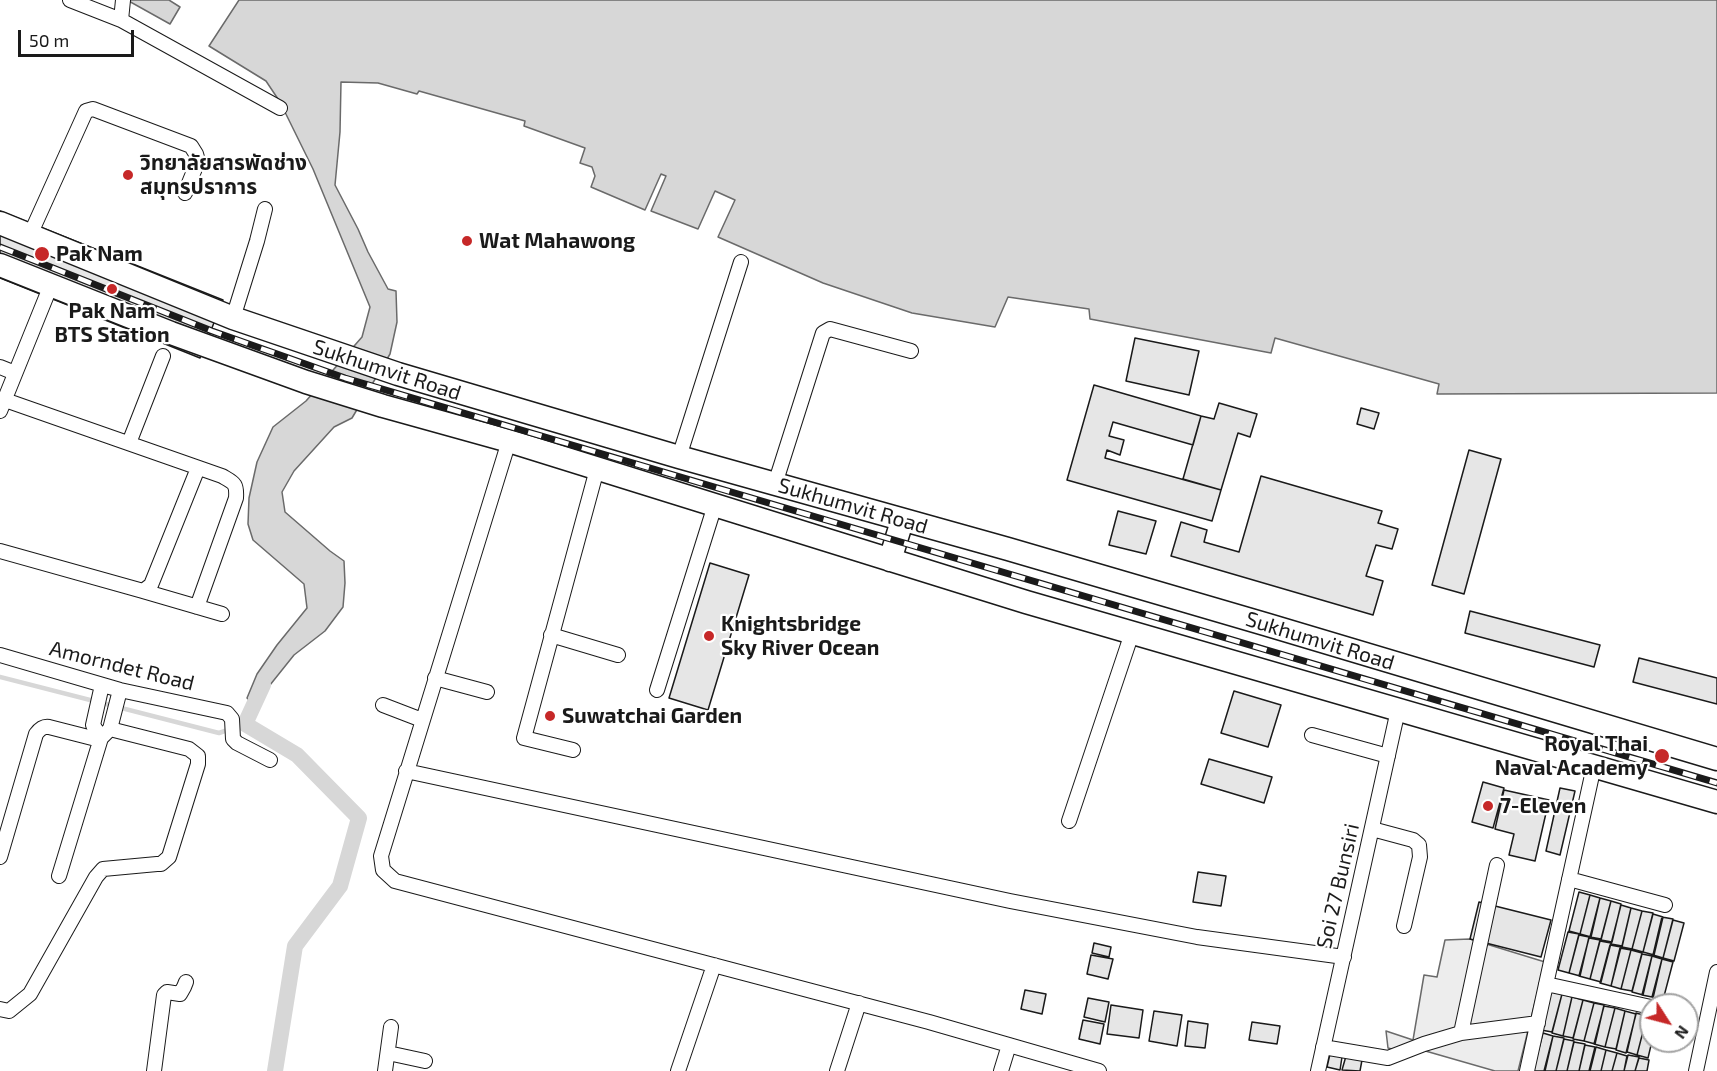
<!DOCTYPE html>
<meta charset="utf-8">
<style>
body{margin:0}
#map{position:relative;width:1717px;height:1071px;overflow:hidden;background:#fff;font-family:"Exo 2",sans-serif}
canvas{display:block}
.north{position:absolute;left:1639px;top:993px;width:60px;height:60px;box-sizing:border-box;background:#fff;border:2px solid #a3a3a3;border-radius:50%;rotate:126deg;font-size:16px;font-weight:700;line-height:24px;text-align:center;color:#1a1a1a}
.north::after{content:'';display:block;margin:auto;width:21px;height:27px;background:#c62828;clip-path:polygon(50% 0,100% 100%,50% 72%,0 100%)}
.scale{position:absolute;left:18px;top:30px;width:116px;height:27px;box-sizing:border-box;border:3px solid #1a1a1a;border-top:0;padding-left:8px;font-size:18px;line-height:21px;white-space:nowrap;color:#1a1a1a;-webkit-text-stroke:4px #fff;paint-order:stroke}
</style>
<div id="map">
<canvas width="1717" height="1071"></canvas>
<div class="north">N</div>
<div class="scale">50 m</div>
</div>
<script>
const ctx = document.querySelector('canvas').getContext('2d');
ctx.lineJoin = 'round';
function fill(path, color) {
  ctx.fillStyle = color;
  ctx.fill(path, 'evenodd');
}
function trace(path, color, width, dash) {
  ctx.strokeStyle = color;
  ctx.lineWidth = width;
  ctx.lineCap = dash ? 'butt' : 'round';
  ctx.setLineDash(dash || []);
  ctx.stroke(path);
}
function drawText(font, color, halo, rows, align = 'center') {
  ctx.font = font + ' "Exo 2","Noto Sans Thai",sans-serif';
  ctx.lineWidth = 4.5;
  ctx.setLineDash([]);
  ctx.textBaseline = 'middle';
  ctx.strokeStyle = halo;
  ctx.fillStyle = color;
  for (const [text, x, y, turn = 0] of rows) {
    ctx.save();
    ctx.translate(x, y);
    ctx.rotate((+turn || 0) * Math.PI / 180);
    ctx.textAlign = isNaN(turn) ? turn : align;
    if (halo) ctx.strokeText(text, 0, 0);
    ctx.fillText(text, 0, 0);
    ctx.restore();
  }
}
const built = new Path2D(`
 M1470 939 1545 962 1518 1071H1495L1422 1050 1410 1054 1388 1048 1386 1031 1413 1040 1424 975 1437 977 1445 940Z`);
fill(built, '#ededed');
trace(built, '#6a6a6a', 1.5);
const water = new Path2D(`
 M127 0H169L180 7 170 24Z
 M239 0H1717V393L1437 394 1439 384 1275 338 1271 353 1090 319 1089 309 1008 297 995 327 912 313 823 283 718 237 735 200 715 191 698 229 651 211 666 176 661 174 645 210 591 187 595 176 592 167 580 163 585 148 524 126 525 121 419 91 417 94 378 83 341 82 340 132 335 185 358 229 368 252 388 289 396 291 397 322 390 354 352 418 334 427 294 471 282 492 285 512 330 551 344 561 345 583 343 607 325 631 294 655 254 705 247 698 257 674 277 645 307 608 304 584 253 540 248 524 249 498 257 462 273 427 306 401 362 337 370 307 313 169 280 102 266 81 209 46Z`);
fill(water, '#d7d7d7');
trace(water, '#6a6a6a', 1.5);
trace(new Path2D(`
 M0 677 219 733 245 724`), '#d7d7d7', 4.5);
trace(new Path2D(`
 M263 685 245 724 297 755 359 818 340 886 295 946 275 1071`), '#d7d7d7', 16);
const building = new Path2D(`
 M0 211 223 300 200 358 0 278Z
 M1135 338 1199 351 1189 395 1126 381Z
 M1094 385 1201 416 1193 445 1113 422 1109 436 1124 440 1120 455 1107 450 1105 458 1221 490 1212 521 1067 480Z
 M1219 403 1257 414 1250 437 1238 433 1221 490 1183 479 1201 416 1214 419Z
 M1361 408 1379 413 1374 429 1357 424Z
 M1469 450 1501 459 1464 594 1432 585Z
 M1261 476 1382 511 1378 523 1398 529 1392 549 1376 545 1366 576 1383 581 1373 615 1171 556 1181 522 1207 530 1204 542 1239 552Z
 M1118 511 1156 521 1146 554 1109 545Z
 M710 563 749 575 708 710 669 698Z
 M1470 611 1600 645 1594 667 1465 633Z
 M1639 658 1717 678V704L1633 682Z
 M1234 691 1281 705 1268 747 1221 733Z
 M1209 759 1272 777 1264 803 1201 784Z
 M1483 782 1504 788 1493 828 1472 822Z
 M1560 788 1575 791 1560 855 1546 851Z
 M1504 790 1549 800 1535 861 1509 855 1514 834 1495 829Z
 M1198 872 1226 876 1221 906 1193 902Z
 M1579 892 1590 895 1580 934 1569 931Z
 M1590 895 1600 898 1591 937 1580 934Z
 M1600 898 1611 901 1601 939 1590 937Z
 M1611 901 1621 904 1612 942 1601 940Z
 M1479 902 1551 920 1541 957 1470 939Z
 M1621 905 1631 908 1622 946 1611 944Z
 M1631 908 1642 911 1632 949 1622 947Z
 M1642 911 1653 913 1643 952 1632 949Z
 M1653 914 1663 917 1654 955 1643 952Z
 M1662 917 1673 919 1663 958 1653 955Z
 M1673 920 1684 923 1674 961 1663 958Z
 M1568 932 1579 934 1569 973 1558 970Z
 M1579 935 1589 937 1580 976 1569 973Z
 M1589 938 1600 940 1590 979 1579 976Z
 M1600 941 1611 943 1601 982 1590 979Z
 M1094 943 1111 947 1109 957 1092 953Z
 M1610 945 1621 947 1611 986 1600 983Z
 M1620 948 1631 950 1621 989 1611 986Z
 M1631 950 1642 953 1632 991 1621 989Z
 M1642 954 1652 956 1643 995 1632 992Z
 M1091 955 1113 959 1108 979 1087 974Z
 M1652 956 1662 959 1652 997 1642 995Z
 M1662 959 1673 962 1663 1000 1653 998Z
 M1025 990 1046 994 1042 1014 1021 1009Z
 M1551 991 1562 994 1552 1032 1541 1030Z
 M1562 994 1572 997 1563 1036 1552 1033Z
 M1572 997 1583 1000 1573 1038 1563 1036Z
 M1088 998 1109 1002 1105 1022 1084 1017Z
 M1583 1000 1594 1003 1584 1041 1573 1039Z
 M1594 1003 1604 1005 1595 1044 1584 1041Z
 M1111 1005 1143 1010 1139 1038 1107 1034Z
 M1604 1006 1615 1008 1605 1047 1594 1044Z
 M1615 1008 1625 1011 1616 1049 1605 1047Z
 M1154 1011 1182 1015 1177 1046 1149 1041Z
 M1625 1011 1636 1014 1626 1053 1616 1050Z
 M1636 1013 1647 1016 1637 1055 1627 1052Z
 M1647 1016 1651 1017 1652 1041 1648 1058 1637 1055Z
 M1083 1020 1104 1024 1100 1044 1079 1039Z
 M1188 1021 1208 1024 1205 1048 1185 1046Z
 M1252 1022 1280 1026 1277 1044 1249 1040Z
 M1543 1033 1553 1036 1544 1071H1533Z
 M1553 1036 1564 1038 1556 1071H1545Z
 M1564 1039 1574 1041 1567 1071H1556Z
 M1574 1042 1585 1044 1579 1071H1567Z
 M1585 1045 1595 1047 1589 1071H1579Z
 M1596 1047 1606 1050 1601 1071H1590Z
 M1606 1050 1617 1053 1612 1071H1601Z
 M1617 1053 1627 1056 1624 1071H1612Z
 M1330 1054 1342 1057 1340 1070 1327 1067Z
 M1628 1055 1639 1057 1635 1071H1624Z
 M1346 1056 1362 1060 1360 1071 1342 1070Z
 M1639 1058 1649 1060 1647 1071H1635Z`);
fill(building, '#e6e6e6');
trace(building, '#1a1a1a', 1.5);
const minor = new Path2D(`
 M70 0 121 20 280 108
 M121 20 123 0
 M30 235 86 111 93 109 191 146 196 154 198 161 185 193
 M233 318 257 241 265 209
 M0 367 15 373
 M5 400 222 476C234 483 237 483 236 498L197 607
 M0 411 51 285
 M509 441 381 856 383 870 395 881 929 1022 1099 1071
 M129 443 163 356
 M679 457 741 262
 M775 484 823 333 830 329 911 351
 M0 551 143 591 151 585 198 468
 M143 591 222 614
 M551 635 618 655
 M0 655 120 690 227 713 232 719 233 739 237 743 270 760
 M435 678 487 692
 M102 685 93 725 101 738 110 729 120 690
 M657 690 715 505
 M383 705 422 720
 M1312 735 1388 756
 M573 750 524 738 597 469
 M406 771 1010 901 1197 937 1344 957
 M1069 821 1132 633
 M1372 829 1413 840 1419 845 1420 857 1404 926
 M0 857 36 734C39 730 43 726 49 727L100 740
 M59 876 101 738
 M1569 879 1665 905
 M1546 984 1651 1007
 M0 1009 9 1011 30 994 96 877 103 869 157 864H161L169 857 198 764V756L189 749 110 729
 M1461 1033 1497 865
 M1323 1047 1388 1058 1424 1044 1461 1033 1538 1023
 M388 1053 425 1061
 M154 1071 164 995 167 992 180 994 184 987 186 982
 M385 1071 391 1027
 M678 1071 714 965
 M837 1071 859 1003
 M1001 1071 1009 1045
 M1318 1071 1398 710
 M1527 1071 1594 766
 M1696 1071 1717 972`);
const trunk = new Path2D(`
 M0 223 233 318 398 374 679 457 1008 549 1268 625 1717 759
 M0 265 171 333 306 382 383 406 509 441 1026 602 1717 802
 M890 560 902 521`);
trace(minor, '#1a1a1a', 16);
trace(trunk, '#1a1a1a', 25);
trace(minor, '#fff', 14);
trace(trunk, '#fff', 22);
const rail = new Path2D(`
 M0 247 212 331 345 378 1717 783`);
trace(rail, '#1a1a1a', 7);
trace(rail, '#fff', 4.5, [14]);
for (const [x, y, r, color] of [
 [128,175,6,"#c62828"],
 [467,241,6,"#c62828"],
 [42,254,8,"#c62828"],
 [112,289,6,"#c62828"],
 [709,636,6,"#c62828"],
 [550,716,6,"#c62828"],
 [1662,756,8,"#c62828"],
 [1488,806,6,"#c62828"]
]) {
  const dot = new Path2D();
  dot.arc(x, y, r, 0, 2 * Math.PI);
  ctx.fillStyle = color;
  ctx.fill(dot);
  trace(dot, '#fff', 2);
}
drawText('bold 21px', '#1a1a1a', '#fff', [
 ["วิทยาลัยสารพัดช่าง",140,163],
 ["สมุทรปราการ",140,187],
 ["Wat Mahawong",479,241],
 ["Pak Nam",56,254],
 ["Pak Nam",112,311,"center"],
 ["BTS Station",112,335,"center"],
 ["Knightsbridge",721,624],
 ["Sky River Ocean",721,648],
 ["Suwatchai Garden",562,716],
 ["Royal Thai",1648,744,"right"],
 ["Naval Academy",1648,768,"right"],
 ["7-Eleven",1500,806]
], 'left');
drawText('21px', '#1a1a1a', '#fff', [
 ["Sukhumvit Road",387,370,18],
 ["Sukhumvit Road",853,506,16],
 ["Sukhumvit Road",1320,641,17],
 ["Amorndet Road",122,666,14],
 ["Soi 27 Bunsiri",1338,886,-77]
]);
</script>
